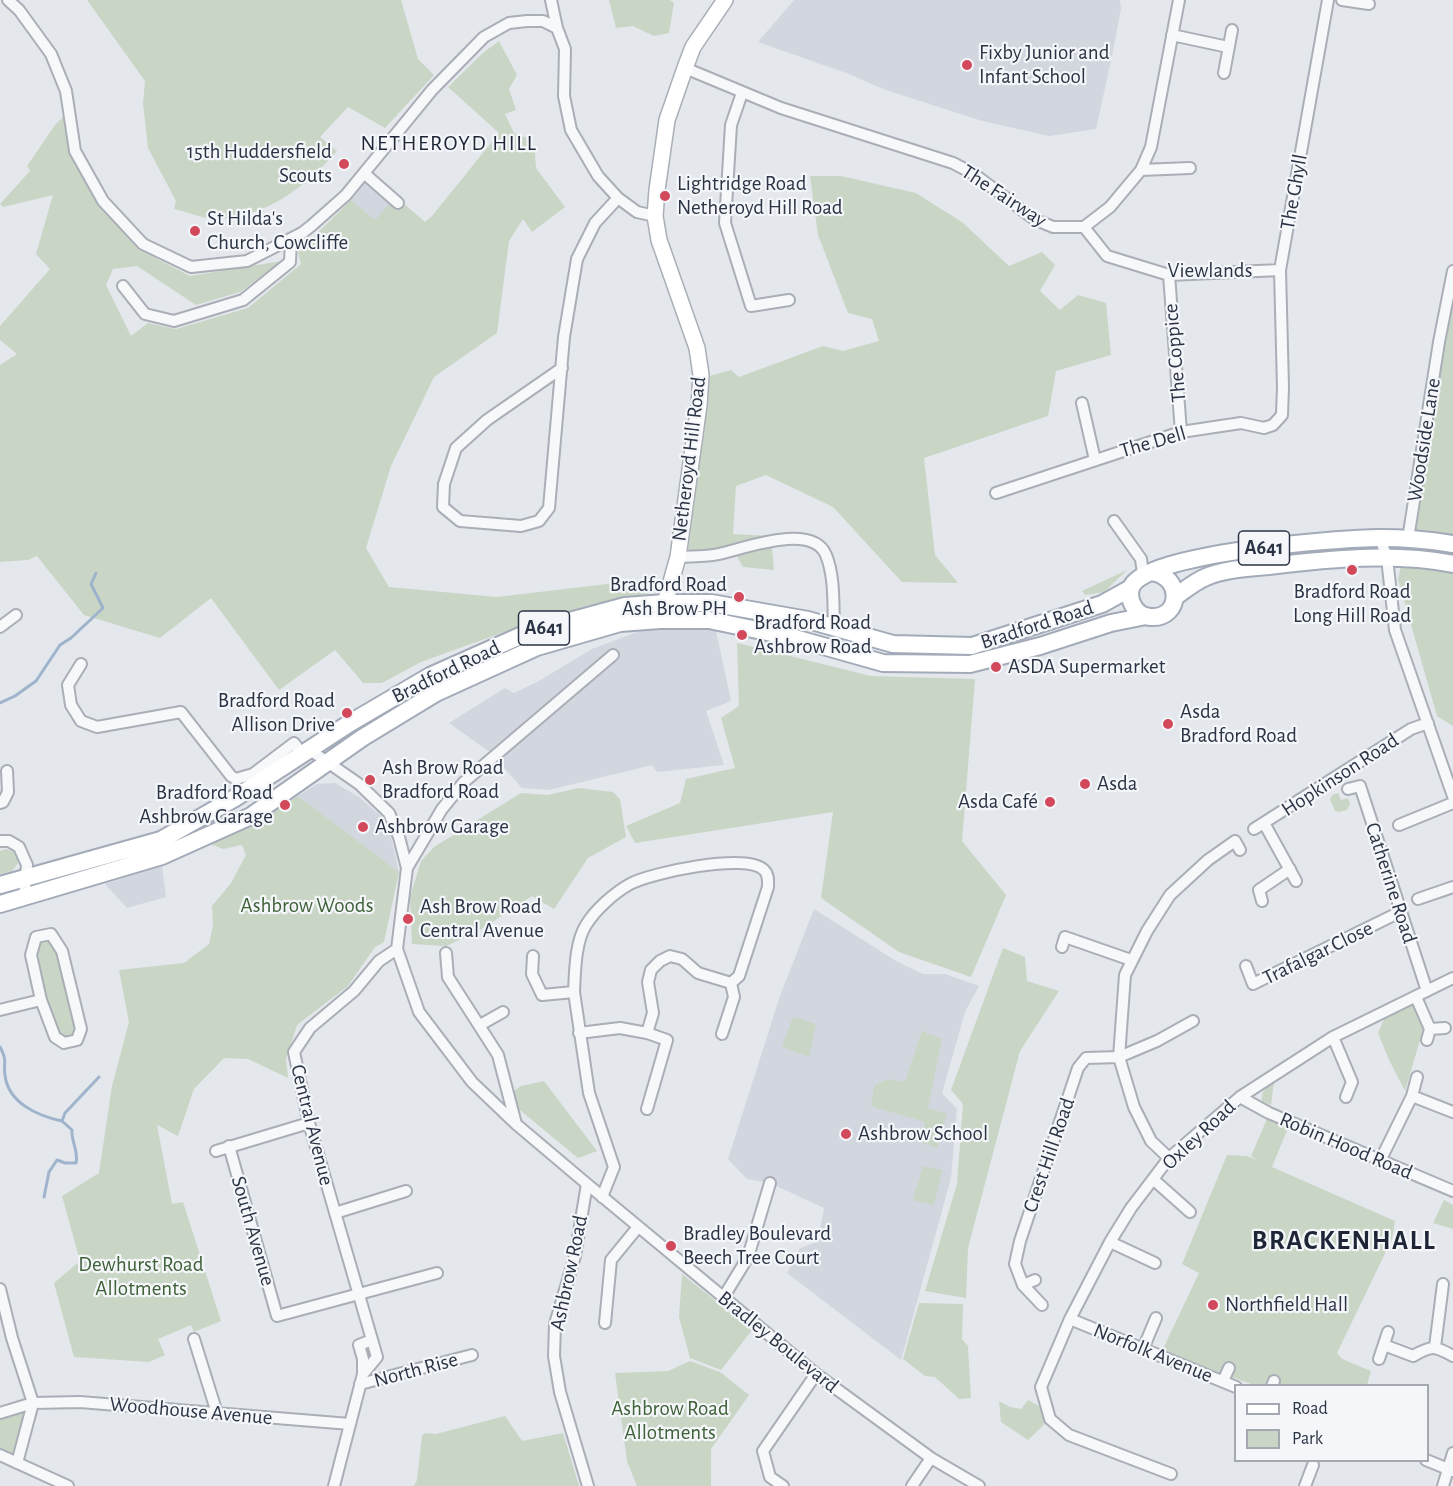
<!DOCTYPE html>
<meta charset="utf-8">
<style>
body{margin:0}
#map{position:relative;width:1453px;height:1486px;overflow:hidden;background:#e4e7ec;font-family:"Alegreya Sans",sans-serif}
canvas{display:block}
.legend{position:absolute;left:1234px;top:1384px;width:195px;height:78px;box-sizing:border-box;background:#f4f6f9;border:2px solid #a4a8b1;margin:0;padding:8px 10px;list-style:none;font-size:18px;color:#2b3445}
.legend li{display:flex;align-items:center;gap:12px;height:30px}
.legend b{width:30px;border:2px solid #a4a8b1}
</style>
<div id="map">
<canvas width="1453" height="1486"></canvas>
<ul class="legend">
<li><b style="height:8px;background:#fff"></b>Road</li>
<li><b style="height:16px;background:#c9d6c5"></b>Park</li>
</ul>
</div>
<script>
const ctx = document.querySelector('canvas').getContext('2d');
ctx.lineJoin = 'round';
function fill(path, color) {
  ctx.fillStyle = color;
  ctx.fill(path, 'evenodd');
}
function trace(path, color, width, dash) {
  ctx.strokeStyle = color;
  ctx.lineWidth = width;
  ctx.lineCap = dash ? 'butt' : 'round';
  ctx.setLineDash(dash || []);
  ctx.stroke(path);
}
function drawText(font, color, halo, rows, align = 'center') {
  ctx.font = font + ' "Alegreya Sans",sans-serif';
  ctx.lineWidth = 4.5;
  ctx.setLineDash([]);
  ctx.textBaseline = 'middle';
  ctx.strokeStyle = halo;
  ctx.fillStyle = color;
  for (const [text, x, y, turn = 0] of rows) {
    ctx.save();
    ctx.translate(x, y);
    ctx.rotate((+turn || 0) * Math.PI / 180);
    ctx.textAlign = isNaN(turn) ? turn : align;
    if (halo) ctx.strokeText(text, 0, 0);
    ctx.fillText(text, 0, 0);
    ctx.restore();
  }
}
fill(new Path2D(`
 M794 0H1120L1121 9 1112 56 1096 129 1049 136 982 121 883 89 849 74 758 42Z
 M367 180 391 202 375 221 351 200Z
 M697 625 716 631 731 701 706 711 724 765 657 772 652 765 549 790 522 788 491 753 449 723 505 688 514 693 539 681 592 649 640 631Z
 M335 783 359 797 382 817 391 837 399 872 298 796 317 784Z
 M162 865 166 897 127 908 105 884Z
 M814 909 896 961 923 974H945L979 986 965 1012 942 1093 957 1109 951 1178 901 1360 787 1273 799 1249 818 1241 824 1208 770 1183 747 1179 728 1159 780 996Z`), '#d2d6de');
fill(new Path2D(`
 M87 0H401L418 59 434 75 385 128 348 107 320 137 337 151C307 186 267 216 220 219 206 220 188 212 174 209L176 201 148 148 143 104 145 81Z
 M609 0H670L674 3 669 33 654 36 633 26 616 28Z
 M499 41 517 75 509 89 516 110 505 114 514 133 530 139 535 153 536 168 565 207 532 232 523 219 509 241 497 333 434 377 391 466 366 548 389 587 497 597 658 578 648 594 589 605 529 623 421 662 382 683H363L335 650 279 690 211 598 160 638 84 615 37 556 28 560 0 562V365L17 354 0 340V326L50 269 36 254 53 195 3 207 0 204 30 171 27 166 55 125 65 115 74 159 99 205 138 249 190 276 282 261 240 292 196 305 137 266 113 269 106 285 131 336 148 323 176 329 248 308 301 264 298 252 351 200 375 220 391 202 400 208 404 204 425 222 432 216 499 133 448 87 484 52Z
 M810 176H841L916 193 962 222 1009 266 1042 252 1055 265 1040 291 1060 310 1078 295 1106 303 1111 355 1056 371 1048 416 924 458 935 555 958 583 902 582 833 507 766 475 736 486 733 534 771 536 774 570 743 567 732 547 688 553 710 376 731 370 739 377 823 346 843 351 879 341 872 319 848 313 818 235Z
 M1453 299V726L1437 716 1398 579 1412 521Z
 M1127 570 1104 592 1085 595 1082 591Z
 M737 643 871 676 975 679 962 841 1006 895 971 977 899 952 821 898 833 812 635 843 626 826 680 803 686 779 735 768 721 718 739 706Z
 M578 788 613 792 620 799 626 837 588 858 554 909 532 896 477 932 446 946 412 944 410 897 421 861 434 847 521 793 548 795Z
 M1338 793 1341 800 1348 798 1350 804 1347 810 1339 812 1335 811 1330 799 1332 795Z
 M298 796 399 872 384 942 375 947 348 986 297 1025 286 1059 288 1078 248 1059 224 1058 194 1089 178 1136 157 1125 172 1204 183 1202 221 1321 194 1332 191 1325 158 1339 165 1355 149 1362 74 1357 54 1283 80 1261 62 1196 99 1173 112 1086 129 1022 119 970 184 963 209 944 213 925 212 906 231 883 246 855 242 845 223 849 211 844 257 822Z
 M6 849 16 853 18 863 12 871 0 874V851Z
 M51 934 77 1009V1040L55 1037 31 955 36 937Z
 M1003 948 1025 957 1027 981 1059 991 1020 1051 968 1248 966 1298 925 1291 957 1184 963 1104 951 1090Z
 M1413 1003 1423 1030 1405 1091 1389 1060 1378 1033 1385 1017Z
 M793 1017 816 1024 809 1057 782 1047Z
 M922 1031 942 1039 928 1108 947 1114 937 1148 920 1142 925 1122 871 1106 874 1086C888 1077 890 1079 905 1082Z
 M544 1081 597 1151 578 1158 516 1107 512 1092 521 1086Z
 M1274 1081 1271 1105 1262 1101C1261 1090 1266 1088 1274 1081Z
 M1267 1119 1288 1128 1272 1167 1395 1221 1392 1239 1337 1353 1342 1359 1371 1371 1367 1385H1254L1162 1351 1199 1273 1182 1264 1227 1155 1247 1156 1259 1161 1251 1156Z
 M923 1166 942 1170 934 1205 913 1200Z
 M1444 1200 1453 1205V1229L1433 1223Z
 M682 1274 752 1330 721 1370 690 1358 679 1317Z
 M919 1303 963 1304 962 1339 968 1346 971 1398 959 1399 935 1377 925 1376 903 1359Z
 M690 1361 720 1372 749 1395 711 1449V1486H637L627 1461 615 1373 668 1371Z
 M1028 1400 1039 1406 1046 1423 1028 1440 1001 1422 999 1401 1010 1407 1021 1409Z
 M33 1403 17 1463 0 1455V1413Z
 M505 1416 522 1441 563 1433 579 1486H414L417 1480 422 1436 425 1433 436 1434Z`), '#c9d6c5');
trace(new Path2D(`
 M0 703 15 696 36 681 60 645 71 638 103 608 91 584 96 573
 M0 1047C8 1062 3 1061 5 1075 8 1103 38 1116 62 1121
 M44 1197 49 1172 57 1160 65 1163H76C79 1151 71 1142 72 1130L62 1121 65 1113 99 1077`), '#9fb4cc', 3);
const street = new Path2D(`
 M8 0 19 10 51 54 66 91 75 151 103 201 143 244 191 267 247 261 302 233 311 226 346 195 432 90 484 37 509 23 527 21H543L557 28
 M551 0 557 28 565 49 564 96 571 130 598 176 618 198 637 212 655 216
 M1342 0 1369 4
 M1172 35 1228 47
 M685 68 781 108 953 163 974 174 1034 219 1053 227H1084L1110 207 1141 170 1151 147 1179 0
 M1224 73 1232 30
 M742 93 731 125 725 223 751 306 789 300
 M1141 170 1190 168
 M365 174 398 203
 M1084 227 1107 256 1169 275 1280 270
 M1169 275 1181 432
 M123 286 145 314 174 321 243 300 290 262 291 239
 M562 368 487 420 456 448 444 484 443 507 460 521 521 526 539 521 549 508 564 337 577 259 595 223 618 198
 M1082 403 1095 460
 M996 493 1181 432 1241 423 1264 428 1273 425 1282 415 1283 387 1280 270 1328 0
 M1114 521 1141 559 1143 574
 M1380 538 1387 558 1395 630 1453 796
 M1408 539 1439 342 1453 271
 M678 557C691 556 706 557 719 554 743 549 812 522 826 555 835 577 833 605 834 628
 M0 627 16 615
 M81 664 68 685 71 705 81 721 97 727 181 712 231 776 236 779 253 774 294 743 303 755
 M310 750 359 784 389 813 399 837 407 868 397 949 419 1012 472 1082 516 1124 587 1184 816 1374 931 1458 979 1486
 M1348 789 1360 786 1427 991
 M0 803 3 802 8 792 7 771
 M1264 823 1296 881
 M1399 825 1453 803
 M1254 829 1411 729 1428 723
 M0 841H9L19 847 27 865 24 897
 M407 868 442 809 464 782 613 655
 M1418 899 1453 887
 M1262 901 1259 890 1290 869
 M51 934 62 951 81 1029 77 1040 64 1043 55 1037 41 1000 31 955 36 937Z
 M1062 947 1065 937 1131 960
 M446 953 448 977 498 1055 516 1124
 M533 956 532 974 542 995 574 992 589 1093 614 1167 602 1197
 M1246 966 1253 984 1400 912
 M574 992C575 973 575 942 586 925 595 910 614 893 630 884 650 873 747 852 764 870 769 875 768 881 768 887L739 976 731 983 698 973 682 959 670 956 660 961 651 970 648 982 653 1013 647 1033
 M1416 997 1430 1029 1427 1040
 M0 1010 41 1000
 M480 1025 503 1012
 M1430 1029 1445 1028
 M579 1033 620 1028 647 1033 667 1040 647 1109
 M722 1034 734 997 731 983
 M1333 1037 1352 1082 1346 1097
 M1412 1096 1453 1112
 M1240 1097 1269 1113 1453 1191
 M229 1146 277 1316 437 1273
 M216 1151 309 1123
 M1169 1158 1151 1141 1134 1107 1119 1057 1125 975 1147 931 1170 895 1208 860 1235 841 1240 850
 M1380 1161 1412 1096 1417 1077
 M1154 1180 1190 1212
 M587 1184 575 1256 555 1324 554 1356 560 1392 588 1486
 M335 1213 406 1191
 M1110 1242 1155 1263
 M1023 1285 1035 1280
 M0 1289 12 1338 33 1403 17 1463
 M723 1298 748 1257 770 1183
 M1042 1305 1023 1285 1015 1264 1020 1241 1078 1068 1086 1058 1119 1057 1157 1041 1193 1021
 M1070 1319 1236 1387
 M605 1323 611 1260 638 1227
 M194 1339 217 1413
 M1384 1345 1413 1356C1433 1345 1434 1346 1453 1356
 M1435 1347 1443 1284
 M1143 1349 1156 1318
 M1379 1359 1388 1332
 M363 1374V1359L359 1345 372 1340
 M1223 1381 1229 1368
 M360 1384 472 1355
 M1272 1386 1274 1381
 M0 1413 33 1403 80 1402 350 1424
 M0 1455 68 1486
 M1426 1460 1453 1471
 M1171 1474 1069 1435 1050 1419 1041 1387 1070 1319 1110 1242 1131 1208 1169 1158 1240 1097 1333 1037 1453 978
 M334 1486 363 1374 377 1357 309 1123 294 1052 310 1028 354 991 379 961 397 949
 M783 1486 770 1477 763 1451 816 1374
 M912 1486 931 1458
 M1305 1486 1313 1465
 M1443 1486 1453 1453`);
const secondary = new Path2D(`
 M662 614 678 557 699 405 701 375 697 348 659 240 655 216 657 190 667 120 685 68 693 47 725 0`);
const primary = new Path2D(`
 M1151 572C1184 576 1181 619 1151 617 1137 617 1127 601 1131 588 1141 553 1343 538 1380 538 1405 538 1429 540 1453 544
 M1175 597C1185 590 1194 582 1206 577 1225 569 1248 568 1269 566 1329 559 1393 552 1453 564
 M0 885 161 840 235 798 350 723 430 676 529 632 625 606 665 603H711L808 620 893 644 972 646 1102 604 1131 588
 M0 904 162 856 251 816 362 738 436 693 537 647 620 623 660 620H709L791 637 883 663 970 664 1040 646 1111 623 1146 616`);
trace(street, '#a9aeb7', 14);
trace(secondary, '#a9aeb7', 18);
trace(primary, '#a3abb8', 20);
trace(street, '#f7f8fa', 10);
trace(secondary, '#fff', 15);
trace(primary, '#fff', 16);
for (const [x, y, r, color] of [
 [967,65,6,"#d1495b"],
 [344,164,6,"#d1495b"],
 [665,196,6,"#d1495b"],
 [195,231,6,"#d1495b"],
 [1352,570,6,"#d1495b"],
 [739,597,6,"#d1495b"],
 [742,635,6,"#d1495b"],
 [996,667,6,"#d1495b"],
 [347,713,6,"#d1495b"],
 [1168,724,6,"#d1495b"],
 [370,780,6,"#d1495b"],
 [1085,784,6,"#d1495b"],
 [1050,802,6,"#d1495b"],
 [285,805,6,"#d1495b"],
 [363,827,6,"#d1495b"],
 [408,919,6,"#d1495b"],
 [846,1134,6,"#d1495b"],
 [671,1246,6,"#d1495b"],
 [1213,1305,6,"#d1495b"]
]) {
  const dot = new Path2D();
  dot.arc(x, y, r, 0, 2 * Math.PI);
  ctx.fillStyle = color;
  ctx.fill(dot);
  trace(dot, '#f4f6f9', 2);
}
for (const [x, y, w] of [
 [1264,548,51],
 [544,628,51]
]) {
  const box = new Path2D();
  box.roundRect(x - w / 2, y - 17, w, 34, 4.5);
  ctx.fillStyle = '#f4f6f9';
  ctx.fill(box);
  trace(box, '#2b3445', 1.5);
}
drawText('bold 20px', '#2b3445', null, [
 ["A641",1264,548],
 ["A641",544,628]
]);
drawText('21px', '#2b3445', '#f4f6f9', [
 ["Fixby Junior and",979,53],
 ["Infant School",979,77],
 ["15th Huddersfield",332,152,"right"],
 ["Scouts",332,176,"right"],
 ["Lightridge Road",677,184],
 ["Netheroyd Hill Road",677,208],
 ["St Hilda's",207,219],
 ["Church, Cowcliffe",207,243],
 ["Bradford Road",727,585,"right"],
 ["Ash Brow PH",727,609,"right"],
 ["Bradford Road",1352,592,"center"],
 ["Long Hill Road",1352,616,"center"],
 ["Bradford Road",754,623],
 ["Ashbrow Road",754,647],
 ["ASDA Supermarket",1008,667],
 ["Bradford Road",335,701,"right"],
 ["Allison Drive",335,725,"right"],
 ["Asda",1180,712],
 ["Bradford Road",1180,736],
 ["Ash Brow Road",382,768],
 ["Bradford Road",382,792],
 ["Asda",1097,784],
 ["Bradford Road",273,793,"right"],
 ["Ashbrow Garage",273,817,"right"],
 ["Asda Café",1038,802,"right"],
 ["Ashbrow Garage",375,827],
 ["Ash Brow Road",420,907],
 ["Central Avenue",420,931],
 ["Ashbrow School",858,1134],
 ["Bradley Boulevard",683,1234],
 ["Beech Tree Court",683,1258],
 ["Northfield Hall",1225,1305]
], 'left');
drawText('21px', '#2b3445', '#f4f6f9', [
 ["The Ghyll",1294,192,-80],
 ["The Fairway",1004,196,33],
 ["Viewlands",1210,271],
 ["The Coppice",1175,353,-95],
 ["Woodside Lane",1424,440,-81],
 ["The Dell",1153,442,-16],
 ["Netheroyd Hill Road",689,459,-83],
 ["Bradford Road",1037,625,-18],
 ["Bradford Road",446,672,-26],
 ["Hopkinson Road",1340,775,-33],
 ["Catherine Road",1391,883,72],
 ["Trafalgar Close",1318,953,-26],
 ["Central Avenue",312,1125,76],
 ["Oxley Road",1199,1135,-43],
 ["Robin Hood Road",1346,1146,23],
 ["Crest Hill Road",1049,1155,-71],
 ["South Avenue",253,1231,74],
 ["Ashbrow Road",569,1273,-78],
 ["Bradley Boulevard",778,1342,39],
 ["Norfolk Avenue",1153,1353,22],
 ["North Rise",416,1370,-15],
 ["Woodhouse Avenue",191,1411,5]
]);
drawText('21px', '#3f6138', '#f4f6f9', [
 ["Ashbrow Woods",307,906],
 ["Dewhurst Road",141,1265],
 ["Allotments",141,1289],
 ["Ashbrow Road",670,1409],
 ["Allotments",670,1433]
]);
ctx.letterSpacing = '1.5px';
drawText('22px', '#1d2536', '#f4f6f9', [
 ["NETHEROYD HILL",449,143]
]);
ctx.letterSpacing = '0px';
ctx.letterSpacing = '1.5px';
drawText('bold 27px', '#1d2536', '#f4f6f9', [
 ["BRACKENHALL",1344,1241]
]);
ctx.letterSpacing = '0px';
</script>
